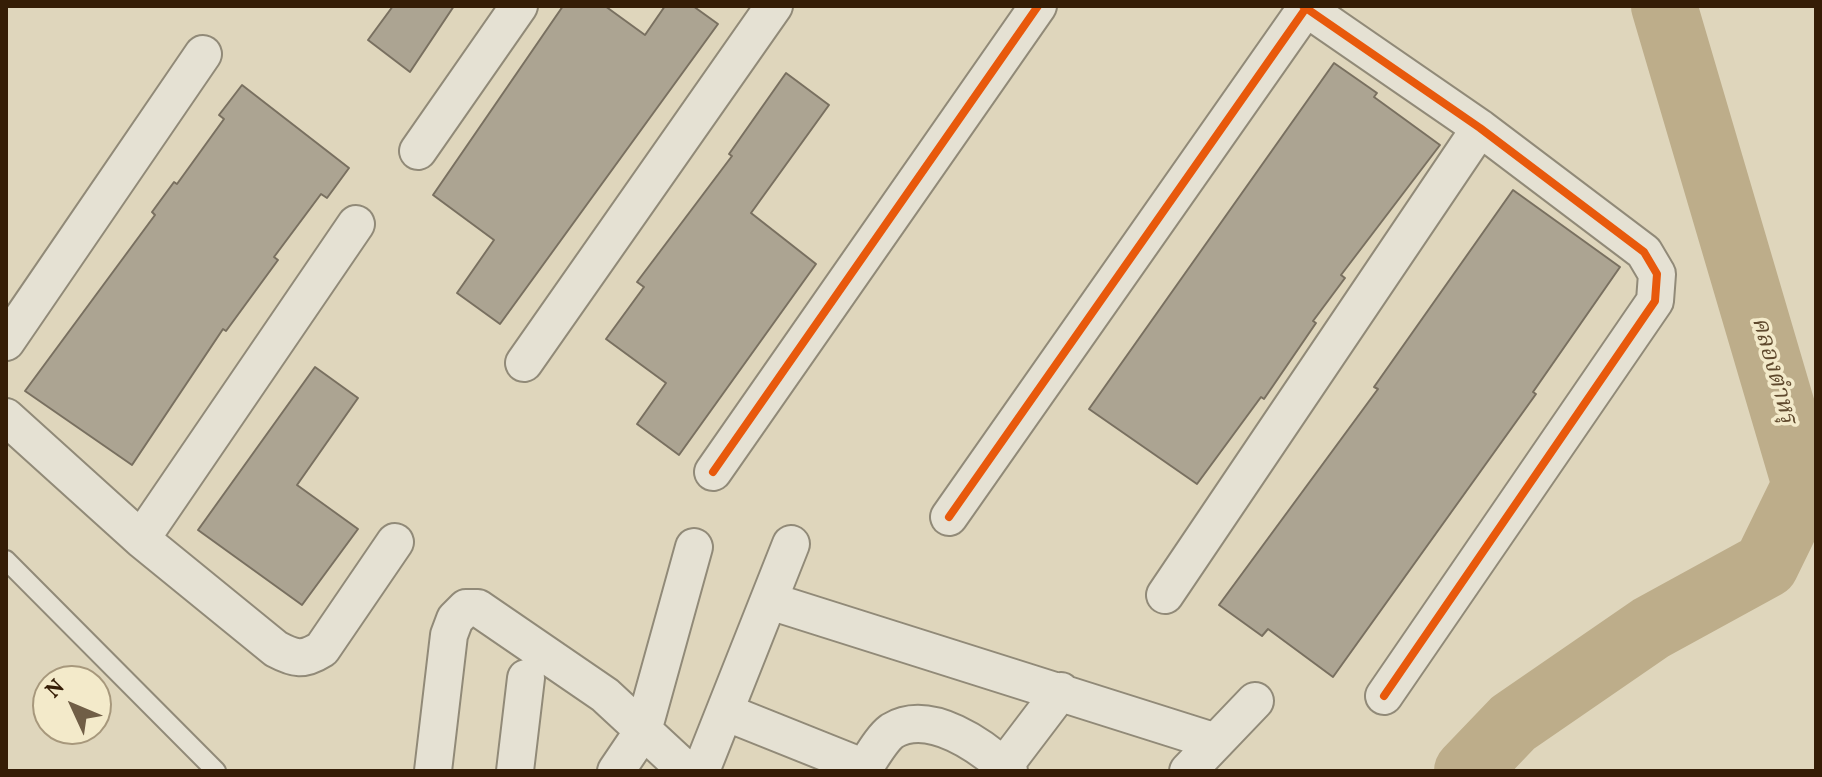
<!DOCTYPE html>
<meta charset="utf-8">
<style>
body{margin:0}
#map{position:relative;width:1822px;height:777px;overflow:hidden;background:#dfd6bc;font-family:Vollkorn,serif}
canvas{display:block}
.frame{position:absolute;inset:0;border:8px solid #351d06;pointer-events:none}
.north{position:absolute;left:32px;top:665px;width:80px;height:80px;box-sizing:border-box;background:#f3eaca;border:2px solid #a7987c;border-radius:50%;rotate:314deg;font-size:22px;font-weight:700;line-height:32px;text-align:center;color:#351d06}
.north::after{content:'';display:block;margin:auto;width:28px;height:36px;background:#705e46;clip-path:polygon(50% 0,100% 100%,50% 72%,0 100%)}
</style>
<div id="map">
<canvas width="1822" height="777"></canvas>
<div class="frame"></div>
<div class="north">N</div>
</div>
<script>
const ctx = document.querySelector('canvas').getContext('2d');
ctx.lineJoin = 'round';
function trace(path, color, width, dash) {
  ctx.strokeStyle = color;
  ctx.lineWidth = width;
  ctx.lineCap = dash ? 'butt' : 'round';
  ctx.setLineDash(dash || []);
  ctx.stroke(path);
}
function fill(path, color) {
  ctx.fillStyle = color;
  ctx.fill(path, 'evenodd');
}
function drawText(font, color, halo, rows, align = 'center') {
  ctx.font = font + ' Vollkorn,"Noto Serif Thai",serif';
  ctx.lineWidth = 7;
  ctx.setLineDash([]);
  ctx.textBaseline = 'middle';
  ctx.strokeStyle = halo;
  ctx.fillStyle = color;
  for (const [text, x, y, turn = 0] of rows) {
    ctx.save();
    ctx.translate(x, y);
    ctx.rotate((+turn || 0) * Math.PI / 180);
    ctx.textAlign = isNaN(turn) ? turn : align;
    if (halo) ctx.strokeText(text, 0, 0);
    ctx.fillText(text, 0, 0);
    ctx.restore();
  }
}
trace(new Path2D(`
 M1467 771 1513 723 1651 628 1766 565 1805 485 1664 6`), '#bdad8a', 66);
const building = new Path2D(`
 M393 6H454L410 72 368 40Z
 M563 6H605L645 35 665 6H693L718 24 500 324 457 293 494 240 433 195Z
 M1334 63 1377 93 1374 97 1440 145 1341 275 1345 278 1313 321 1316 323 1264 399 1261 397 1197 484 1089 409Z
 M786 73 829 105 751 213 816 264 679 455 637 424 666 383 606 339 644 287 637 282 732 156 729 154Z
 M242 85 349 168 327 198 321 194 274 257 278 260 226 331 223 329 132 465 25 391 155 215 152 212 174 182 177 184 224 119 219 115Z
 M1513 190 1620 267 1533 392 1536 394 1333 677 1268 629 1262 636 1219 605 1378 389 1374 387Z
 M315 367 358 398 297 485 358 529 302 605 198 530Z`);
fill(building, '#aca492');
trace(building, '#797060', 2);
const service = new Path2D(`
 M6 560 216 771`);
const minor = new Path2D(`
 M1303 6 1480 128 1644 252 1657 274 1655 301 1384 696
 M418 151 519 6
 M6 342 203 54
 M524 363 774 6
 M6 417 141 539 276 649C295 659 303 661 322 649L395 542
 M713 472 1038 6
 M949 517 1306 8
 M141 539 356 224
 M1165 595 1480 128
 M770 601 1216 742
 M725 712 865 768
 M1004 766 1061 691
 M433 771 449 635 455 619 466 608H478L605 695 687 771
 M515 771 526 678
 M616 771 643 731 694 547
 M701 771 791 544
 M862 771C870 760 881 739 892 731 930 708 983 747 1009 771
 M1188 771 1255 701`);
trace(service, '#918a78', 22);
trace(minor, '#918a78', 40);
trace(service, '#e5e1d3', 18);
trace(minor, '#e5e1d3', 36);
trace(new Path2D(`
 M1303 6 1480 128 1644 252 1657 274 1655 301 1384 696
 M713 472 1038 6
 M949 517 1306 8`), '#e8590c', 8);
drawText('italic 24px', '#5f492d', '#f3eaca', [
 ["คลองตำหรุ",1772,371,74]
]);
</script>
